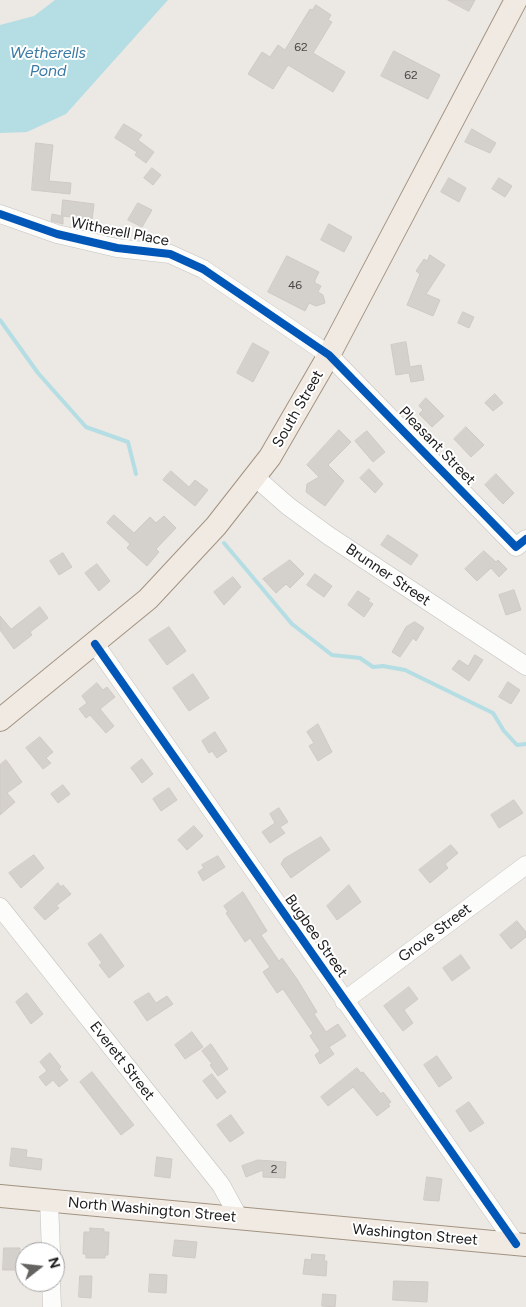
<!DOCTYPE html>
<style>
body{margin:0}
#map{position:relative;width:526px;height:1307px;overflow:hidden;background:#ece8e4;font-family:Figtree,sans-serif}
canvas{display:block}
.north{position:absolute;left:15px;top:1242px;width:50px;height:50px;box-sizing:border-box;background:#fff;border:1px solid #a4a4a4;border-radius:50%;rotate:74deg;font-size:14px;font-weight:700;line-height:20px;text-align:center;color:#1c1c1c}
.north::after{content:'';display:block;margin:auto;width:18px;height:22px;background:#656362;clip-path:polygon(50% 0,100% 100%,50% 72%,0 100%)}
</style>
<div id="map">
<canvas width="526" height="1307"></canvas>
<div class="north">N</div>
</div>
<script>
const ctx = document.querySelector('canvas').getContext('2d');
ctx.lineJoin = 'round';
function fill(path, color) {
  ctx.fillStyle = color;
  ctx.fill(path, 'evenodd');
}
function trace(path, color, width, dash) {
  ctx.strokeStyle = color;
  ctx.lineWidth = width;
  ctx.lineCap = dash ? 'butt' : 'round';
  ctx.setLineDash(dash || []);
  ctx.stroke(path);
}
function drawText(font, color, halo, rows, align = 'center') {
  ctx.font = font + ' Figtree,sans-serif';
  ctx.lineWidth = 4;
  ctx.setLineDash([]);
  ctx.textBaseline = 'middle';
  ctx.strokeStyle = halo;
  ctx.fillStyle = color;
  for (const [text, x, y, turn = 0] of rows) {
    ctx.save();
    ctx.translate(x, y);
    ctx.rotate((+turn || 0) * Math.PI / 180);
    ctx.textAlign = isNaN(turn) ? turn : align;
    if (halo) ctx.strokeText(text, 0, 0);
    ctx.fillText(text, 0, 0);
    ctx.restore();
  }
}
fill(new Path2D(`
 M55 0H168L66 114 27 132 0 133V25L34 16Z`), '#b4dee3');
trace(new Path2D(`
 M0 320 38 373 86 427 128 442 136 474
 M224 543 292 624 332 655 360 658 373 667 383 666 405 670 493 713 504 731 517 745 526 744`), '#b4dee3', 4);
const building = new Path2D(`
 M448 0H475L469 11Z
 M316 5 331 15 328 20 332 22 313 53 345 72 333 92 288 65 273 89 248 74 262 52 270 57 278 45 285 50 310 9 312 10Z
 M394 51 440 75 428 99 381 76Z
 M124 124 142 135 138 140 154 152 146 163 135 155 137 152 115 138Z
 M472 129 496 143 490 153 465 142Z
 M36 143 53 145 49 181 71 183 70 194 32 190Z
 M152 168 161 175 153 185 144 178Z
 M449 178 466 188 459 202 441 192Z
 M499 178 512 186 505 197 492 189Z
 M63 200 94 204 92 220 63 216V224L51 221 52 214 61 216Z
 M138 203 152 210 142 227 128 220Z
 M329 224 352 237 344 252 321 240Z
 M430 255 445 265 426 294 440 300 433 316 407 305 420 274 416 271 424 259 427 261Z
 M287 256 319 272 315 280V283L321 286 318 292 323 295 325 303 316 306 309 303 305 311 268 292Z
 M463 312 474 317 469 328 458 323Z
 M406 342 410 367 421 365 424 380 411 382 409 373 396 375 391 345Z
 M253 343 269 352 253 382 237 373Z
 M495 394 503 403 493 411 485 403Z
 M426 398 444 416 432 427 419 414 423 410 419 406Z
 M466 427 484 445 471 457 454 439Z
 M339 430 351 442 328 465 344 481 325 506 306 492 307 484 319 477 307 465Z
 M367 431 385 452 373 462 355 441Z
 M369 469 383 484 375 493 360 478Z
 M171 471 189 487 195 480 208 490 195 506 163 480Z
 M496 474 514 493 503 504 485 485Z
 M114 515 134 533 150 517 156 523 164 516 176 528 156 549 159 552 147 566 127 548 130 544 107 523Z
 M388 535 418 555 411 565 381 545Z
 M484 551 496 562 498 560 507 569 499 577 491 568 477 581 465 569Z
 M63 553 72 567 59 575 50 561Z
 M290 560 304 574 290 588 286 584 276 593 263 579Z
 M97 564 110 581 99 591 85 573Z
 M315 574 332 586 324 597 307 585Z
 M233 577 241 587 224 605 214 592Z
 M514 590 521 610 506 615 499 595Z
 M358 591 370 599 368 601 373 604 364 617 348 605Z
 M40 607 48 618 30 632 32 635 14 649 0 630V616L11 629Z
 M415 622 424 628 416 641 413 638 400 657 392 652 406 627Z
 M169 627 186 651 167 665 149 640Z
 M475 655 483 660 469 681 452 669 459 660 468 666Z
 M193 674 209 698 189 711 173 688Z
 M508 682 520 690 511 704 499 697Z
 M97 683 103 690 107 687 115 697 100 709 114 726 106 733 90 715 86 718 79 709 87 703 82 696Z
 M318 724 332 752 318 761 309 746 314 743 307 732Z
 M215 732 227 751 217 758 212 751 209 753 202 741Z
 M40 737 53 752 46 758 51 763 43 769 26 748Z
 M142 759 153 774 142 783 131 768Z
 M6 760 22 782 7 793 15 802 0 815V765Z
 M63 785 70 794 58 803 51 794Z
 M169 788 177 800 161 811 153 799Z
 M514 800 523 813 499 828 491 815Z
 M279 808 288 822 280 827 285 833 270 843 262 832 275 823 270 814Z
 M194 826 203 836 187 850 178 840Z
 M321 837 330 850 291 878 281 864 284 859Z
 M451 845 458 853 445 864 448 868 430 883 419 870Z
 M34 855 44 868 21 888 9 873Z
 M218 856 225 867 203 881 198 872 204 868 202 865Z
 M58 883 61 887 63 885 71 894 56 906 59 908 45 920 34 908Z
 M349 885 361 902 337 920 327 906Z
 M243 892 267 931 261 935 279 961 282 958 297 979 317 1012 314 1014 326 1032 338 1024 346 1036 329 1047 334 1054 320 1064 315 1055 320 1051 310 1036 313 1033 283 989 277 993 263 972 270 967 250 938 245 942 226 913 228 912 224 906Z
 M517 921 526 932V937L511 949 500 935Z
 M101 934 124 966 109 978 99 965 102 963 88 944Z
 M461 955 470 968 452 981 443 968Z
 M409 987 418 999 404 1010 413 1023 403 1031 384 1006Z
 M27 993 43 1014 31 1024 16 1002Z
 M149 993 156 1003 167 996 173 1004 147 1021 134 1002Z
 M192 1032 203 1047 185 1059 175 1045Z
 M211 1044 228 1069 218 1076 210 1065 212 1064 202 1051Z
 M50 1053 61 1067 59 1069 68 1080 59 1087 53 1080 46 1086 39 1077 47 1071 40 1062Z
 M437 1056 452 1078 439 1087 424 1065Z
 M357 1068 361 1073 363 1072 381 1094 383 1092 391 1102 388 1104 390 1106 377 1116 353 1087 328 1106 321 1097Z
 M92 1072 134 1125 121 1135 80 1082Z
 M212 1074 226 1092 217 1099 203 1081Z
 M469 1102 484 1123 470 1132 456 1111Z
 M231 1115 244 1133 230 1142 217 1125Z
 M12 1148 27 1150 26 1157 42 1159 41 1170 10 1166Z
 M157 1157 172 1159 170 1178 155 1176Z
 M258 1160 286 1162 285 1178 263 1177V1170L246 1177 242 1166Z
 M427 1177 442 1179 439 1201 424 1200Z
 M90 1228 104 1229V1232H109L108 1255H105V1258H86V1254H83L84 1232H90Z
 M175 1240 197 1242 195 1258 173 1256Z
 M4 1248H20L19 1270H3Z
 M312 1254 325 1255 324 1261H327L326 1276 303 1274 305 1259 311 1260Z
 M150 1274 167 1275 166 1293 149 1292Z
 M80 1276H92L91 1298 79 1297Z
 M394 1281 428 1282 427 1302 393 1300Z
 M323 1294 336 1295 335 1307 322 1306Z`);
fill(building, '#d4d0cc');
trace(building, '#cfc9c5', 1);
const minor = new Path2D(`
 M0 214 57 234 117 248 170 254 203 269 329 355 516 547 526 539
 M255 477 288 506 329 536 526 666
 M95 644 516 1244
 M0 907 221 1185 239 1218
 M344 1001 526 865
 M49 1201 51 1252
 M51 1282 52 1307`);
const major = new Path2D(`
 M0 720 148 599 216 526 270 457 329 355 516 0
 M0 1196 526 1245`);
trace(minor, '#c4c2c0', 19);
trace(major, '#a29381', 24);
trace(minor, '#fcfcfb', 18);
trace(major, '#f0eae3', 22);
trace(new Path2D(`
 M0 214 57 234 117 248 170 254 203 269 329 355 516 547 526 539
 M95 644 516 1244`), '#0057b8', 8);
drawText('12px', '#4b4a49', null, [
 ["62",301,47],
 ["62",411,75],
 ["46",295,285],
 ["2",274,1169]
]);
drawText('15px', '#1c1c1c', '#fff', [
 ["Witherell Place",120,232,11],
 ["South Street",298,409,-60],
 ["Pleasant Street",437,446,46],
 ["Brunner Street",388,575,34],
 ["Grove Street",435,933,-37],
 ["Bugbee Street",316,936,55],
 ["Everett Street",122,1061,52],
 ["North Washington Street",152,1210,5],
 ["Washington Street",415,1235,5]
]);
drawText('italic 16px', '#3a7aa5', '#fff', [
 ["Wetherells",48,53],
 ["Pond",48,71]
]);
</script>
